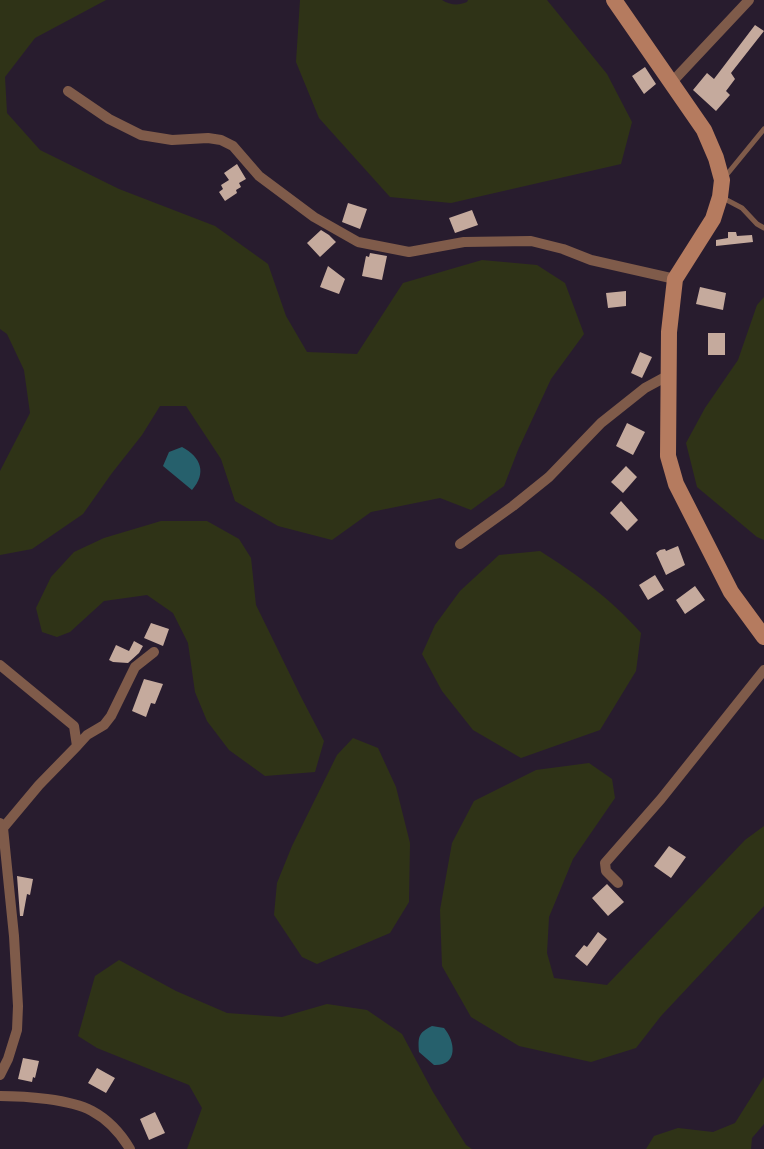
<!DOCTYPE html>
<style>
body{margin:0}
canvas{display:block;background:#281c2e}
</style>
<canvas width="764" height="1149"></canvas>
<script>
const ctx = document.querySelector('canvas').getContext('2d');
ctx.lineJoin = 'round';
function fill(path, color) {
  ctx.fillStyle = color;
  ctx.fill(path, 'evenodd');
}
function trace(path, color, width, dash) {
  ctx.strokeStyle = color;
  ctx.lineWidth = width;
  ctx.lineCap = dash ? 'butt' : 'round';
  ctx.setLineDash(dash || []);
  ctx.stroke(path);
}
fill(new Path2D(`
 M0 0H106L35 38 5 77 7 113 40 150 119 189 215 226 268 264 286 316 307 352 357 354 403 283 482 260 537 265 565 283 584 334 551 379 518 450 504 486 471 510 440 498 371 512 332 540 278 526 235 501 221 459 186 406H160L142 435 112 473 83 514 32 549 0 555V471L30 413 24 370 7 334 0 329Z
 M300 0H442C450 5 458 6 467 2L468 0H547L607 74 632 122 621 164 451 203 390 197 319 118 296 62Z
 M764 297V540L757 537 697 487 686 443 705 408 738 360 757 305Z
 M161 521H207L239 539 251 558 256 605 300 695 324 741 315 772 265 776 229 750 207 721 195 692 188 643 173 613 147 595 104 601 70 632 57 637 42 632 36 608 51 577 74 552 104 538Z
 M540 551C579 576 610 598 641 633L636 671 600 730 521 758 473 730 442 691 422 654 435 625 460 591 499 555Z
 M353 738 378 748 396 787 410 843 409 902 390 933 317 964 302 957 274 915 277 883 292 846 337 755Z
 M589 763 612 779 615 798 573 859 549 917 547 953 554 978 607 985 745 840 764 826V906L661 1016 636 1048 591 1062 519 1046 471 1017 442 966 440 910 452 843 474 801 536 770Z
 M119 960 176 991 227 1013 282 1017 327 1004 367 1010 402 1034 433 1092 466 1145 472 1149H187L202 1108 189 1085 97 1048 78 1036 95 976Z
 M764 1077V1124L752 1138 751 1149H646L654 1136 678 1128 713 1132 735 1123Z`), '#2f3317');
fill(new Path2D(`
 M182 447C201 457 207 473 192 490L163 466 169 452Z
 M432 1026 444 1028C456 1042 458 1066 434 1065L419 1052C418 1037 418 1033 432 1026Z`), '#26606c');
fill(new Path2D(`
 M755 25 764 31 731 73 735 79 726 91 730 95 716 111 693 90 707 73 714 79Z
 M645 67 656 84 644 94 632 76Z
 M237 164 246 179 239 183 241 187 236 190 237 193 225 201 219 192 223 189 221 185 229 180 224 173Z
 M348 203 367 209 360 229 342 222Z
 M472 210 478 225 455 233 449 218Z
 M321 230 329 235 336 242 320 257 307 243Z
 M728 232H736L737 236 752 235 753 242 716 246V240L728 238Z
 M370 253 387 256 382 280 362 276 366 256 369 257Z
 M328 266 345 279 339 294 320 287Z
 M700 287 726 293 723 310 696 304Z
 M626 291V306L608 308 606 293Z
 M708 333H725V355H708Z
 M640 352 652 357 642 378 631 373Z
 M627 423 645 432 633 455 616 446Z
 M626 466 637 477 623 493 611 482Z
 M621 501 638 520 627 531 610 513Z
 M678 546 685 565 666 575 656 553 660 550 665 549 666 551Z
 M655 575 664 590 648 600 639 585Z
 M695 586 705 600 685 614 676 600Z
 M151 623 169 629 163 646 144 638Z
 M134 641 143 646 139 653 128 663 113 662 109 660 116 645 129 651Z
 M144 679 163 684 155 704 151 703 146 717 132 711Z
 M669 846 686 857 671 878 654 866Z
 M17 876 33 879 30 895 27 894 23 916H20Z
 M607 884 624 902 608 916 592 898Z
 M598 932 607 939 587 966 575 956 584 945 587 947Z
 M23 1058 39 1061 35 1078 33 1077 32 1082 18 1079Z
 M97 1068 115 1078 106 1093 88 1083Z
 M155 1112 165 1133 149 1140 140 1119Z`), '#c5aa9d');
trace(new Path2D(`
 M724 178 764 129
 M723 198 742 208 757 224 764 228`), '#7f5b4a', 5);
trace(new Path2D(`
 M672 82 749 0
 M68 91 109 119 141 135 172 140 208 138 221 140 233 146 259 176 314 217 358 242 409 252 464 242 531 241 563 249 591 260 675 279
 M460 544 513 506 549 477 601 423 645 388 669 375
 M0 665 74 726 77 746 39 785 3 828
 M77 746 87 735 104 725 111 716 135 667 154 652
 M0 823 3 828 14 936 18 1006 17 1030 8 1059 0 1075
 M618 883 606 871 605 863 661 799 764 670
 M0 1096C25 1096 70 1099 92 1111 107 1119 121 1134 130 1149`), '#7f5b4a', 10);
trace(new Path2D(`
 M614 0 704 130 716 158 722 180 720 197 713 219 675 279 669 332 668 456 676 484 731 592 764 637`), '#b57b5f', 16);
</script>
